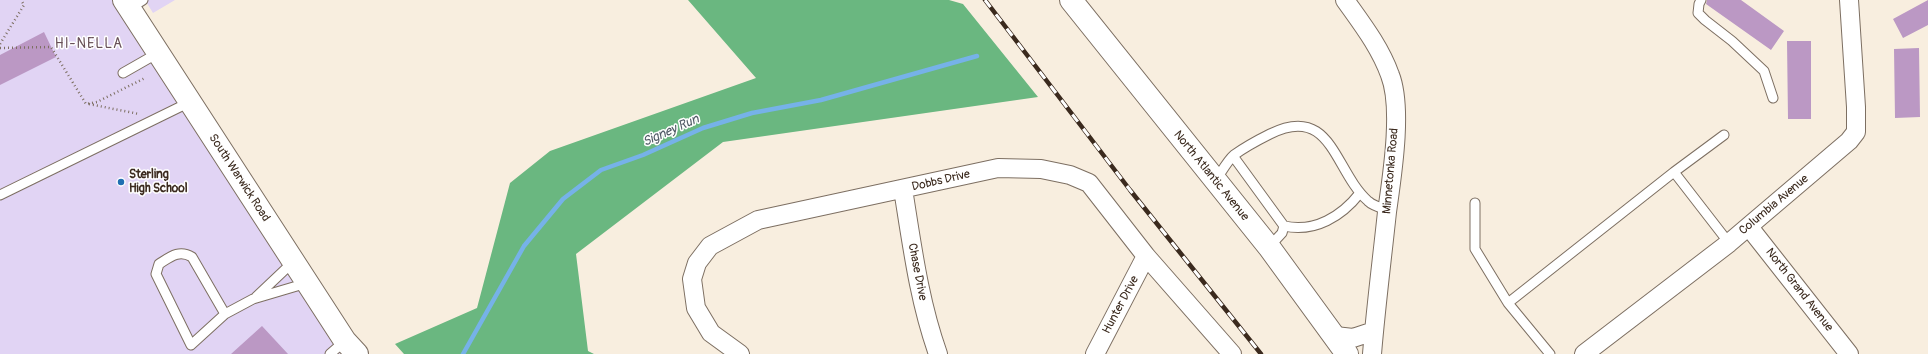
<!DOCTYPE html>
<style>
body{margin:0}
canvas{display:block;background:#f8eedf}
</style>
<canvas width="1928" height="354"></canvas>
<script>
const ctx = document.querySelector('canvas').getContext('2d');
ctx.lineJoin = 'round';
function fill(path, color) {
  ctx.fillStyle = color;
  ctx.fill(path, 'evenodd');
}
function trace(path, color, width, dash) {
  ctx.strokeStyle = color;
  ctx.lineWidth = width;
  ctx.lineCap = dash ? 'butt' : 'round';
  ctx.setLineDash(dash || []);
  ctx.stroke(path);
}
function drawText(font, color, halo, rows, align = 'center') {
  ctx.font = font + ' Pangolin,sans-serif';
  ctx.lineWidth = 3;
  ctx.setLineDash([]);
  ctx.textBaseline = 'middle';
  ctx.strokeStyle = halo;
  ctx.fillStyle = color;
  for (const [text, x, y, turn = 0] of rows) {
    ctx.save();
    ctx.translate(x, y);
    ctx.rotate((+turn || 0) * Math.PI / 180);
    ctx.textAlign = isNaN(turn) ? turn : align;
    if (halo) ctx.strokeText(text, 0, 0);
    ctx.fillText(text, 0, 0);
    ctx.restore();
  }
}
fill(new Path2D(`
 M0 0H124L357 354H0Z
 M145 0H175L153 13Z`), '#e1d4f4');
fill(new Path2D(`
 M688 0H949L963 4 1038 97 723 142 576 254 588 351 594 354H404L395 344 477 308 510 183 550 151 756 78Z`), '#6ab780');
trace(new Path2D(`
 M463 354 524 246 563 199 601 170 643 155 703 128 752 113 821 100 977 56`), '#76b2e8', 4.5);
fill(new Path2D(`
 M1707 0H1741L1784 31 1771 50 1706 4Z
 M1928 0V25L1903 38 1893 19Z
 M44 32 56 57 0 85V55Z
 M1787 41H1811V119H1788Z
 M1919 48 1920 117 1895 118 1894 49Z
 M262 326 288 354H231Z`), '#bb98c4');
const service = new Path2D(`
 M1701 0 1699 4 1698 13 1705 20 1732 41 1764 71 1773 98
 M129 9 143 0
 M123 73 158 53
 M1233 156 1284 226 1282 233 1269 247
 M1674 172 1729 243
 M1216 180C1221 173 1227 161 1234 155 1245 147 1258 140 1270 134 1332 103 1334 171 1368 201 1373 206 1381 208 1388 210
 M0 195 190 102
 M1475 203V249L1508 303
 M1284 226C1315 233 1342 216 1360 193
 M256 297 293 262
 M225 314 192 257C179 249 170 257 159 264L156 274 191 345 225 314 253 299 307 283
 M330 354 345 341
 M1550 354 1508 303 1674 172 1724 135`);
const minor = new Path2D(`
 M1345 0C1362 24 1380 47 1390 75 1403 108 1392 176 1387 212 1382 259 1376 306 1372 354
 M903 189C912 245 919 301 938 354
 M1749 227 1849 354
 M1335 336 1353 338 1374 331
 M740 354 711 333 696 308 692 279 697 263 710 246 758 220 998 168 1041 169 1070 175 1089 183 1146 256 1232 354
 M1095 354 1146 256
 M1584 354 1729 243 1849 141 1856 132V107L1849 0`);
const tertiary = new Path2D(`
 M124 0 345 341 357 354
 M1071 0 1269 247 1347 354`);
trace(service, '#7d6f62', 11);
trace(minor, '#7d6f62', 20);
trace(tertiary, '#7d6f62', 24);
trace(new Path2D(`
 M0 44 24 5 21 0
 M0 48 51 47 86 104 97 102 145 78
 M89 104 139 114`), '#7d6f62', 2.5, [1, 3]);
trace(service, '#fff', 9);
trace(minor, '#fff', 18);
trace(tertiary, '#fff', 22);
const rail = new Path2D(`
 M985 0 1130 190 1261 354`);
trace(rail, '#3b2a1e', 4.5);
trace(rail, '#fff', 3, [9]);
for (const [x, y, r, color] of [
 [121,182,4,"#1f6fb2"]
]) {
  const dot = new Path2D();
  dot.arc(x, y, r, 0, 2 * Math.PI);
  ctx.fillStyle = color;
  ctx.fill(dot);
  trace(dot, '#fff', 1.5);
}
drawText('12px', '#3b2a1e', '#fff', [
 ["Minnetonka Road",1391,171,-85],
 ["North Atlantic Avenue",1211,176,51],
 ["South Warwick Road",239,178,57],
 ["Dobbs Drive",941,181,-13],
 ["Columbia Avenue",1774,205,-40],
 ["Chase Drive",917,272,79],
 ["North Grand Avenue",1799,290,52],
 ["Hunter Drive",1121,305,-62]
]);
drawText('bold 12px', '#3b2a1e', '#fff', [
 ["Sterling",129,175],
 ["High School",129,189]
], 'left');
drawText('italic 13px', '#505a65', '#fff', [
 ["Signey Run",671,131,-24]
]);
ctx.letterSpacing = '1px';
drawText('14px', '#685058', '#fff', [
 ["HI-NELLA",89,44]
]);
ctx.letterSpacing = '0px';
</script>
